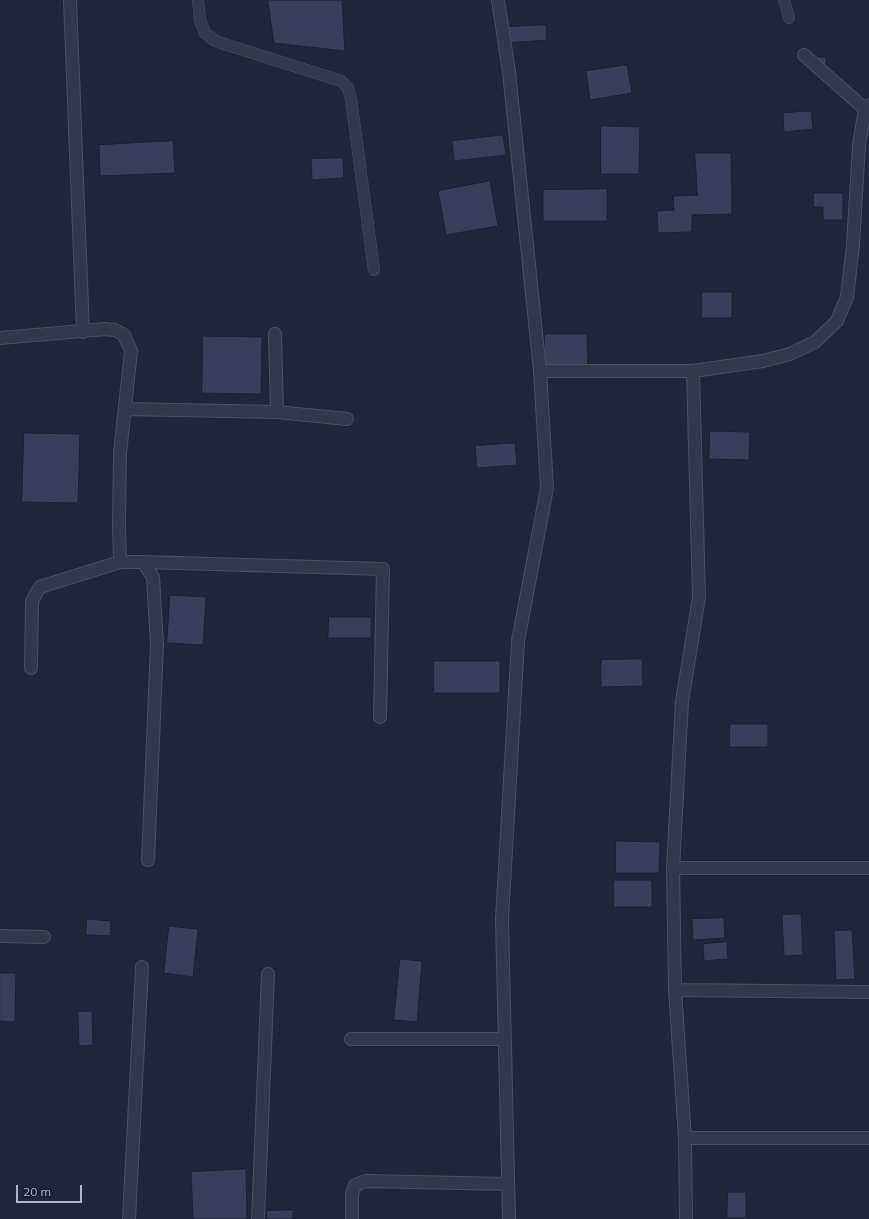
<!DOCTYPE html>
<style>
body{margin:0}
#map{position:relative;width:869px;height:1219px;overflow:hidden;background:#20253c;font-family:Mulish,sans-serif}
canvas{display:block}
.scale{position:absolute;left:16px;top:1185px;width:66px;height:18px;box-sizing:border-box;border:2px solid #afb3c8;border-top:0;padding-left:5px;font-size:12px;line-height:14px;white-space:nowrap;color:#afb3c8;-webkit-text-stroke:3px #191e31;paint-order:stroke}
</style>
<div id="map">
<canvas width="869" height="1219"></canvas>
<div class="scale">20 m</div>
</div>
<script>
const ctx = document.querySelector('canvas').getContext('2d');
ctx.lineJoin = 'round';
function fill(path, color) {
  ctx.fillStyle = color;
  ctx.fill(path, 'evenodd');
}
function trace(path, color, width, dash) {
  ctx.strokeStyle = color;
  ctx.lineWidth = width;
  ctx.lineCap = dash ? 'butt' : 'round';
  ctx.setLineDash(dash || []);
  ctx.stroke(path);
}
const building = new Path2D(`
 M268 0H342L345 51 274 43Z
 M546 25 547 40 505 43 504 27Z
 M810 57H826V70H810Z
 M627 65 632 93 590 100 586 71Z
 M811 111 813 129 784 132 783 113Z
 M601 126 640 127 639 174H601Z
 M503 135 506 155 454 161 452 141Z
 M173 141 175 173 100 176 99 145Z
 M695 153H731L732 214 692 215V232L658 233 657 211 674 210 673 196 697 195Z
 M343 158 344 178 312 180 311 159Z
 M490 181 498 226 446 235 438 191Z
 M607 189V221H543V190Z
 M814 193H843V220H823V207H814Z
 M702 292H732V318H702Z
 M545 334H587L588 368 545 369Z
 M203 336 262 337 261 394 202 393Z
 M710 431 750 432 749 460 709 459Z
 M24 433 80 434 78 503 22 502Z
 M515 443 517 465 477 468 475 446Z
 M170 595 206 597 203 645 167 643Z
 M329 617H371V638H328Z
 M642 659 643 686 601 687V660Z
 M434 661H500V693H434Z
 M730 724H768V747H730Z
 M616 841 660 842 659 873H616Z
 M614 880H652V907H614Z
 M801 914 803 955 784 956 782 915Z
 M724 918 725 938 693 940 692 919Z
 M87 919 111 921 110 936 86 935Z
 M169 926 198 929 193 977 164 973Z
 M852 930 855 979 836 980 834 931Z
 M727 942 728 959 704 961 703 944Z
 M400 959 422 961 417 1022 394 1020Z
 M0 973H16L15 1022 0 1021Z
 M92 1011 93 1045 79 1046 78 1012Z
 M246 1169 247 1219H193L191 1172Z
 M728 1192H746V1218H727Z
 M293 1210V1219H267L266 1211Z`);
fill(building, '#393f5b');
trace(building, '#1b2033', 1);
const lane = new Path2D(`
 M198 0 200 20 205 33 215 41 341 81 348 88 351 99 374 270
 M784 0 789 18`);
const street = new Path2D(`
 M70 0 83 332
 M498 0 509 72 540 371 547 488 518 641 502 919 509 1219
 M804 55 865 109
 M275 334 277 412
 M0 338 105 329 115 330 124 335 131 351 120 453 119 526 120 562H143L153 577 157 644 148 860
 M540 371H693L763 361 790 354 815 342 837 321 847 297 853 245 859 145 865 109 869 105
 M125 409 277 412 347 419
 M143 562 383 569 380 717
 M31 668 32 601 40 587 120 562
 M673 868H869
 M0 936 44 937
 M675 990 869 992
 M351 1039H505
 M685 1138H869
 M129 1219 142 967
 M258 1219 268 974
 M352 1219V1194L355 1185 366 1181 508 1184
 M686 1219 685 1138 675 990 673 868 682 702 699 597 693 371`);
trace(lane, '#4c5064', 12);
trace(street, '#4c5064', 14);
trace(lane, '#34384c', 11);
trace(street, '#34384c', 12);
</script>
